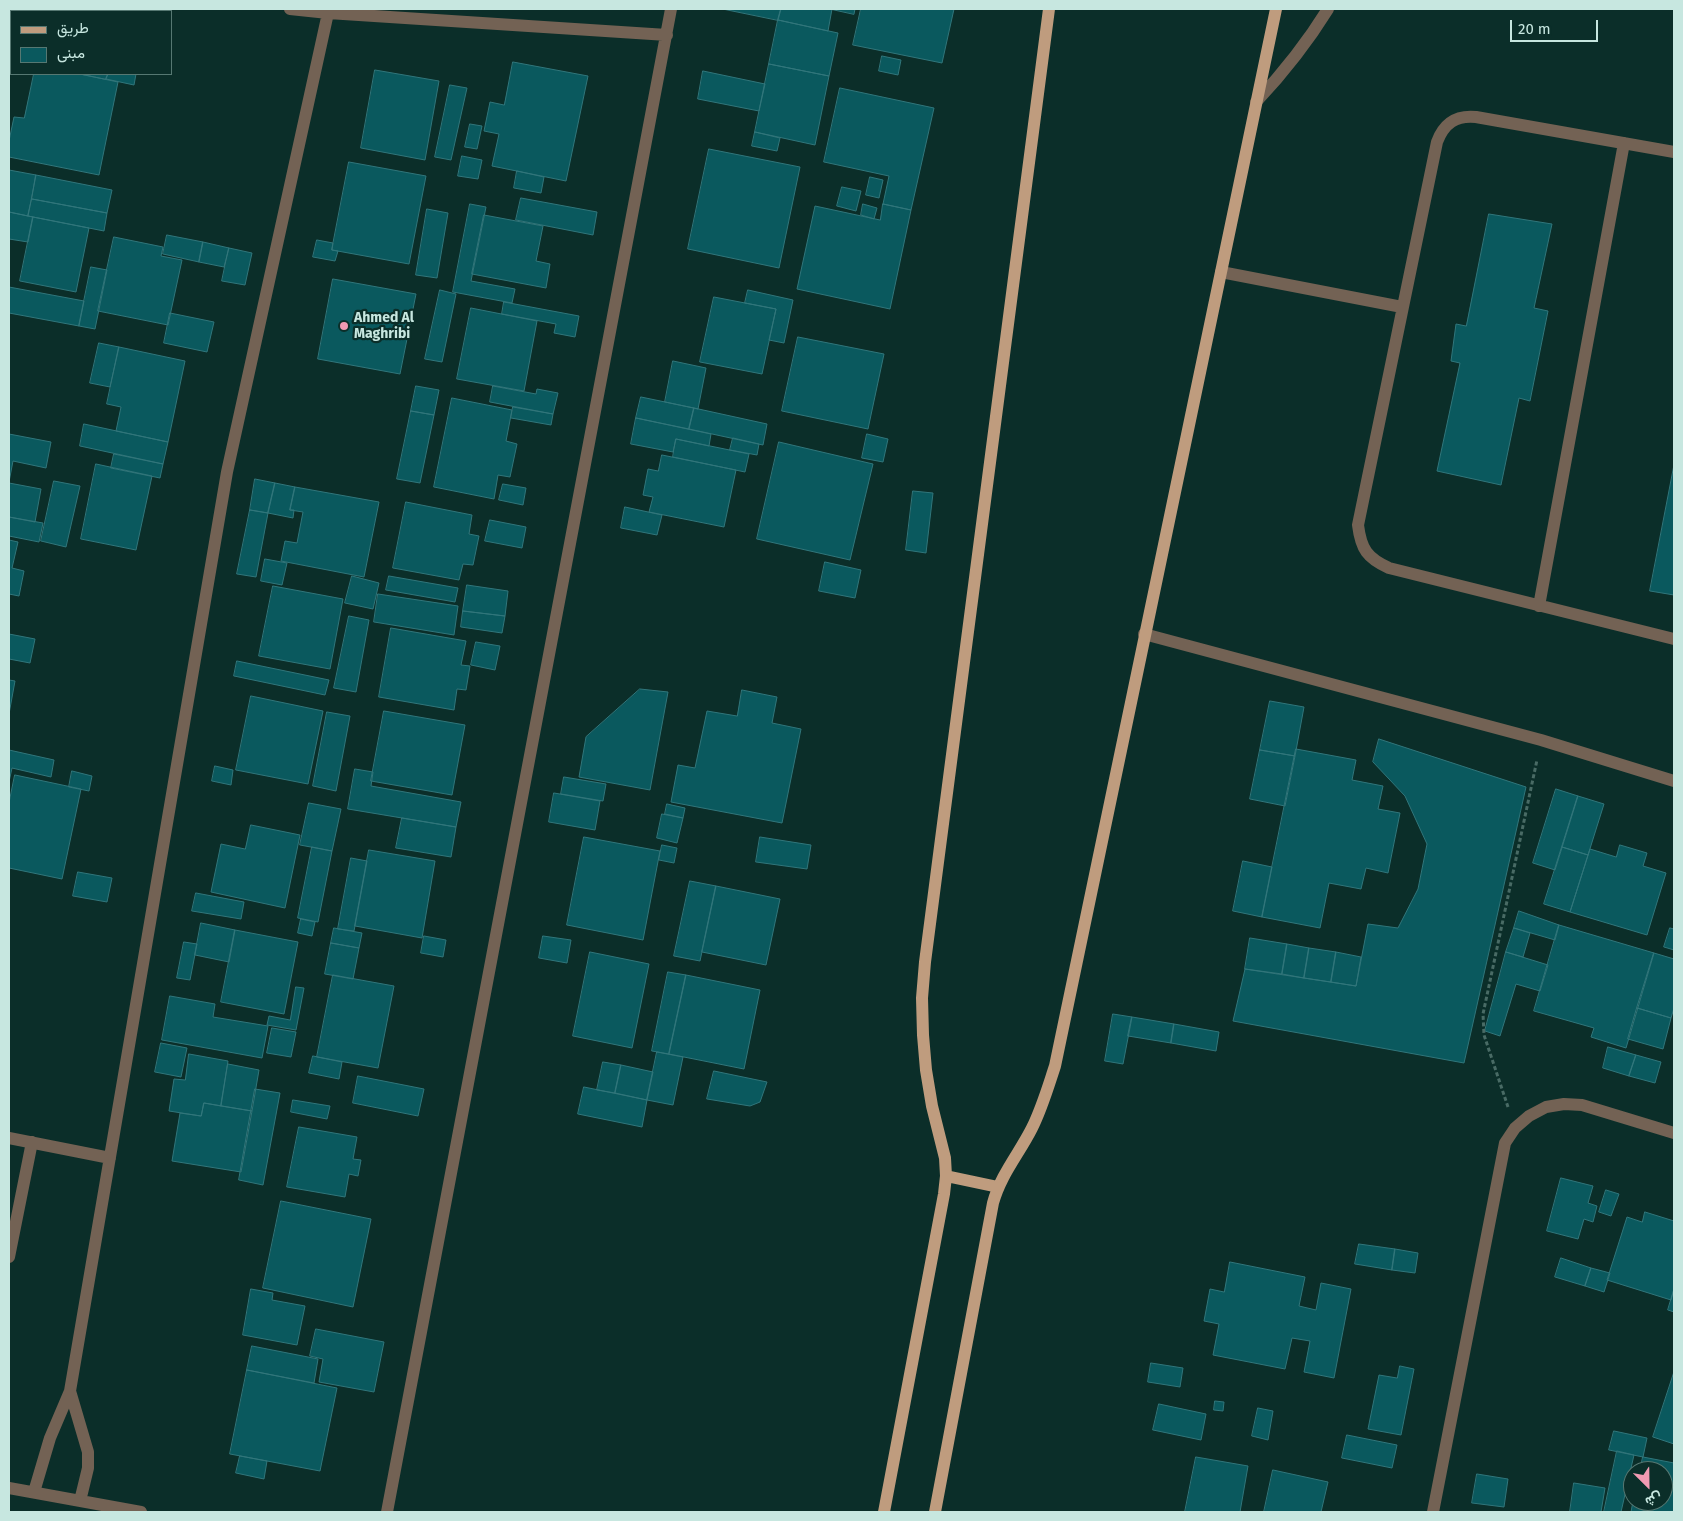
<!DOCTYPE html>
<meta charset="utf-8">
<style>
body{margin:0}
#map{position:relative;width:1683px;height:1521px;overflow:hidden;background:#0b2e29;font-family:"Fira Sans",Vazirmatn,sans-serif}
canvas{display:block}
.frame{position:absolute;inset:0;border:10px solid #c7e7e0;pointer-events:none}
.legend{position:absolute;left:10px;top:10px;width:162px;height:65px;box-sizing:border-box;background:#0b2e29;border:1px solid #567872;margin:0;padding:6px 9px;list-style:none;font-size:15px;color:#c7e7e0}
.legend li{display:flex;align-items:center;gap:10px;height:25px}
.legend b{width:25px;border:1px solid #567872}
.north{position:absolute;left:1623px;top:1461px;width:50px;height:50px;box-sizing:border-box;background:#0b2e29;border:1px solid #567872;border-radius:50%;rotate:157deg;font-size:14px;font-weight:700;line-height:20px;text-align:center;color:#c7e7e0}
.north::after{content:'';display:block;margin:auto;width:18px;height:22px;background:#f19ab2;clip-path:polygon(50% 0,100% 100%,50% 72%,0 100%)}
.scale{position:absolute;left:1510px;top:20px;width:88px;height:22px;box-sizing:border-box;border:2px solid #c7e7e0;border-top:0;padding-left:6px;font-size:15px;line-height:18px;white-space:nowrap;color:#c7e7e0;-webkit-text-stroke:4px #0b2e29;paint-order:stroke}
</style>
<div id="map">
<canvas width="1683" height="1521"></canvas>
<div class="frame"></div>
<ul class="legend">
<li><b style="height:6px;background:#bf9c7e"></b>طريق</li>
<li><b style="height:14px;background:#0a595e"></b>مبنى</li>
</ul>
<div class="north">ش</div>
<div class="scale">20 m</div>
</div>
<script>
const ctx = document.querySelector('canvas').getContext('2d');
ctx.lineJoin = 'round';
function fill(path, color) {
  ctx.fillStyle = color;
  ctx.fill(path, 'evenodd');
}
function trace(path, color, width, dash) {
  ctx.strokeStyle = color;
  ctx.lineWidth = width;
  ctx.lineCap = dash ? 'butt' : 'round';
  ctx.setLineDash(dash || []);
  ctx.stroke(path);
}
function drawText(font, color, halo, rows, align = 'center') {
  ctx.font = font + ' "Fira Sans",sans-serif';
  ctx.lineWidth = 4.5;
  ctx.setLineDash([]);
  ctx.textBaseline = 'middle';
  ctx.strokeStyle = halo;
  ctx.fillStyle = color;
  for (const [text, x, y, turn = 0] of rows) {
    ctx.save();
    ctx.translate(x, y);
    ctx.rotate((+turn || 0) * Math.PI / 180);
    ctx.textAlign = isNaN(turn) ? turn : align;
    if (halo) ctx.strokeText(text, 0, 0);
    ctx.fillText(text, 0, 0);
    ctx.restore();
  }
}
const building = new Path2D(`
 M723 9H781L778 20Z
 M781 9H832L828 31 778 20Z
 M830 9H855L854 14Z
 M861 9H954L942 63 853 45Z
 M778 20 838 33 829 76 769 64Z
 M882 56 901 60 898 75 879 71Z
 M513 62 588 76 566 181 492 166 499 134 484 131 490 102 504 105Z
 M769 64 829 76 815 145 755 132Z
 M375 70 439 81 425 160 361 148Z
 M703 71 765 84 759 111 698 99Z
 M34 74H80L118 82 99 175 9 157V141L14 117 24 118Z
 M80 74H108L106 79Z
 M108 74H136L134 85 106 79Z
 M450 85 467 88 451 160 435 157Z
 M840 88 934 108 911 210 883 204 889 176 824 162Z
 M470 124 482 126 477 149 465 147Z
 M755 132 780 138 777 151 752 146Z
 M709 149 800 167 779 268 688 249Z
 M462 156 482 160 478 179 458 176Z
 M349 162 426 176 409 264 332 250Z
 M9 170 36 175 28 216 9 212Z
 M517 171 544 177 541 193 514 188Z
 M36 175 112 190 107 213 32 199Z
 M870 177 883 180 879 198 866 195Z
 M842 187 861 191 856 211 837 206Z
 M521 198 597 212 593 235 516 220Z
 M32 199 107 213 104 231 28 216Z
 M470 204 486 207 471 281 515 289 512 303 453 292Z
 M863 204 877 208 874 219 861 215Z
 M883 204 911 210 890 309 797 289 815 206 880 220Z
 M427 209 448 213 437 278 416 275Z
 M9 212 33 217 28 242 9 239Z
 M1489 214 1552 224 1534 308 1548 311 1530 401 1519 398 1501 485 1437 471 1460 363 1451 361 1456 324 1466 326Z
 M484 215 543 226 536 261 550 264 546 288 472 274Z
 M33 217 89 228 76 292 20 281Z
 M167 235 203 242 199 262 163 254Z
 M114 237 163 247 161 256 182 260 168 325 98 311Z
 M317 240 333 243 332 250 338 251 335 261 313 257Z
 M203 242 229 248 224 267 199 262Z
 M229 248 252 253 245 285 222 281Z
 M91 267 107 270 95 329 79 326Z
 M333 279 416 294 400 374 318 359Z
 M9 287 84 301 79 326 9 313Z
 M440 290 456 294 442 362 425 359Z
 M748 290 793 300 784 343 769 340 776 309 745 303Z
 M714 297 776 309 762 374 700 362Z
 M504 302 579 316 575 337 554 333 556 324 502 314Z
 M471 308 537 321 524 391 457 379Z
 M170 313 214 322 207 352 164 343Z
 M798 337 884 354 868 429 782 411Z
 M99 343 119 347 110 387 90 383Z
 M119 347 185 361 168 442 116 431 121 407 107 404Z
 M673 361 706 368 698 409 665 402Z
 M416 386 439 390 434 415 411 411Z
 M493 386 536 394 537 389 558 393 553 414 490 402Z
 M641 397 694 408 689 429 636 418Z
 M452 398 512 410 506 441 517 444 510 477 498 475 494 499 434 487Z
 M513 407 553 414 551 425 511 418Z
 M694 408 767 424 763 445 689 429Z
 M411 411 434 415 420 483 397 479Z
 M636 418 711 434 709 446 676 439 673 452 631 444Z
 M84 424 168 442 163 464 80 446Z
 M9 434 51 442 46 468 13 461 9 482Z
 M867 434 888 439 883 462 862 458Z
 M733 438 759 444 757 455 730 450Z
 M676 439 749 454 745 472 673 457Z
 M779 442 873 464 850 560 757 539Z
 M114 454 163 464 160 478 111 468Z
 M662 455 736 470 724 527 649 512 653 497 643 495 648 469 658 471Z
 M96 464 152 476 136 550 81 539Z
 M1674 465V595L1650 591Z
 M255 479 275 483 268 513 250 510Z
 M54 481 80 486 66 547 41 541Z
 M9 483 41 489 35 522 9 517Z
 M275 483 295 487 290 510H294L293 518 268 513Z
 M503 484 526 488 523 505 499 500Z
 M295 487 379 502 364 577 281 561 285 541 297 543 303 512 290 510Z
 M913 491 933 493 926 553 906 550Z
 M406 502 472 515 469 534 479 536 473 565 463 564 459 580 393 568Z
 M625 507 662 515 657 535 621 528Z
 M250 510 268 513 256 577 237 574Z
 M9 517 43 523 39 542 9 536Z
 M490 520 526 527 522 548 485 541Z
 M9 540 18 542 12 568 24 571 19 596 9 594Z
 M265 559 287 563 282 585 261 581Z
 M825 562 861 570 855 598 819 591Z
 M352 576 379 583 373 609 345 603Z
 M389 576 458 588 455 602 386 590Z
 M467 585 508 591 505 616 463 611Z
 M273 586 343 599 330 669 259 656Z
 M378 594 458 606 454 635 374 622Z
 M463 611 505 616 502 633 461 627Z
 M349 616 369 620 356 692 334 688Z
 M391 628 466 641 461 665 470 666 466 690 457 689 454 710 379 697Z
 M9 634 35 639 30 663 9 659Z
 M476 642 500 646 495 670 471 665Z
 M237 661 329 680 325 695 234 676Z
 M9 680 15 681 9 714Z
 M640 689 668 692 650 790 579 777 586 737Z
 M742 690 777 697 772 723 801 729 782 823 671 802 678 765 695 768 707 711 737 716Z
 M251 696 323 711 308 784 236 770Z
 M1270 701 1304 707 1295 756 1260 750Z
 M384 711 465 725 452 795 371 781Z
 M327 712 350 716 336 791 313 786Z
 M1379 739 1526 787 1464 1063 1233 1021 1245 969 1356 986 1368 924 1398 928 1418 889 1427 844 1405 796 1373 762Z
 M1296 749 1356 760 1352 780 1383 786 1378 809 1400 813 1388 873 1366 868 1361 889 1329 883 1320 928 1262 917Z
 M9 750 54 760 51 777 12 768 9 782Z
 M1260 750 1295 756 1285 806 1250 799Z
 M215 766 233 770 231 785 212 781Z
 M355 769 373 772 371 786 461 802 456 827 348 809Z
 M72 771 92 776 89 791 69 787Z
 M15 775 81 789 62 879 9 868V803Z
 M564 777 606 784 603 801 561 794Z
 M1556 789 1578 796 1555 870 1533 863Z
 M554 793 600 801 595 830 549 822Z
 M1578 796 1604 804 1588 855 1562 847Z
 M309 803 341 809 332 851 300 845Z
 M667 804 685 808 683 818 665 814Z
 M662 814 683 818 677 843 657 838Z
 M402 818 456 827 451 857 396 848Z
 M251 825 300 835 285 908 211 892 221 844 245 849Z
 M584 837 660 851 643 940 567 925Z
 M760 837 811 845 807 869 756 862Z
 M662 845 677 848 674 863 659 860Z
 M1620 845 1647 853 1643 866 1666 873 1647 935 1570 912 1590 849 1616 857Z
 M312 847 332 851 318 922 298 918Z
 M1562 847 1588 855 1570 912 1544 904Z
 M369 850 435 861 422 938 355 926Z
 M351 858 367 861 354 931 338 929Z
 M1243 861 1272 867 1262 917 1233 911Z
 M78 872 112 878 107 902 73 896Z
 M690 881 716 886 700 961 674 956Z
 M716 886 780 899 766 965 702 952Z
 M196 893 244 902 241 919 192 911Z
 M1519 911 1559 925 1555 940 1514 928Z
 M301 919 315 922 312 936 298 933Z
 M201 923 235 930 229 962 195 955Z
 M1559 925 1654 953 1626 1048 1591 1037 1594 1028 1534 1011Z
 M334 928 362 933 359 948 331 943Z
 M1514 928 1530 933 1523 957 1506 952Z
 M1670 928 1674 929V950L1664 947Z
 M235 930 298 942 284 1014 221 1002Z
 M424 936 446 940 443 957 421 953Z
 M543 936 571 940 567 963 539 958Z
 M1250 938 1287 944 1282 974 1245 969Z
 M184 942 197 944 190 980 177 978Z
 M331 943 359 948 353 979 325 974Z
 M1287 944 1309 948 1304 978 1282 974Z
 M1309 948 1336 952 1331 982 1304 978Z
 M590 952 649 964 632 1048 573 1036Z
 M1336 952 1361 957 1356 986 1331 982Z
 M1506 952 1548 965 1540 991 1516 984 1500 1036 1485 1031Z
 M1654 953 1674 959V1008L1671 1018 1637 1008Z
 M668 972 686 975 669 1054 652 1051Z
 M333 975 394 986 378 1068 317 1057Z
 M686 975 760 990 744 1069 669 1054Z
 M296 987 304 988 296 1030 267 1025 269 1016 290 1020Z
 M170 996 215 1004 213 1017 268 1026 262 1058 162 1040Z
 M1637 1008 1671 1018 1663 1049 1628 1039Z
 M1113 1014 1132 1017 1123 1064 1105 1061Z
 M1132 1017 1174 1024 1171 1043 1128 1036Z
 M1174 1024 1219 1032 1216 1051 1171 1043Z
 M272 1028 296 1032 291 1057 267 1053Z
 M161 1043 187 1048 181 1077 155 1072Z
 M1608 1047 1636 1055 1629 1076 1603 1068Z
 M657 1052 683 1057 673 1105 647 1100Z
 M189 1054 228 1061 221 1106 204 1103 201 1116 169 1111 174 1079 185 1080Z
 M1636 1055 1661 1062 1655 1083 1629 1076Z
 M313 1056 342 1062 339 1079 309 1073Z
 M603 1062 621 1065 615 1093 597 1090Z
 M228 1064 259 1070 252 1111 221 1106Z
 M621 1065 653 1072 647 1100 615 1093Z
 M714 1071 767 1082 760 1102 750 1106 707 1099Z
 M358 1076 424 1089 418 1116 353 1103Z
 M584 1087 647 1100 642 1127 578 1114Z
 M255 1089 280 1093 263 1185 239 1180Z
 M293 1100 330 1106 327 1119 291 1112Z
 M204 1103 252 1111 241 1172 172 1161 180 1113 201 1116Z
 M299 1127 357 1137 353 1159 361 1160 358 1176 349 1174 345 1197 287 1187Z
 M1561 1178 1593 1186 1588 1203 1597 1206 1593 1222 1584 1219 1578 1239 1547 1231Z
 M1606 1190 1619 1194 1611 1216 1599 1212Z
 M281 1201 371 1219 353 1307 263 1288Z
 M1645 1212 1674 1221V1289L1671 1300 1607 1280 1627 1217 1642 1222Z
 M1359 1244 1395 1249 1392 1270 1355 1264Z
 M1395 1249 1418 1253 1415 1273 1392 1270Z
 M1561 1258 1591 1268 1585 1286 1555 1277Z
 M1230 1262 1305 1277 1299 1306 1316 1310 1321 1283 1351 1289 1334 1378 1304 1372 1310 1341 1292 1338 1285 1369 1213 1355 1219 1324 1204 1321 1210 1289 1224 1292Z
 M1591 1268 1610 1273 1604 1292 1585 1286Z
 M251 1289 273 1293 272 1300 305 1306 297 1345 243 1335Z
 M1674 1289V1312L1668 1310Z
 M316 1329 384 1342 374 1392 319 1382 323 1359 310 1356Z
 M252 1346 318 1359 314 1383 247 1370Z
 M1151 1363 1183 1368 1180 1387 1148 1382Z
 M1400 1366 1414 1369 1401 1435 1368 1429 1379 1375 1397 1378Z
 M247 1370 337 1388 320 1471 230 1454Z
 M1674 1372V1444L1653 1437Z
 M1215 1401 1224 1402 1223 1411 1214 1410Z
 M1159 1404 1206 1414 1201 1440 1153 1430Z
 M1258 1408 1273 1411 1268 1440 1252 1436Z
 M1614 1431 1647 1438 1643 1457 1609 1450Z
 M1347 1435 1397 1445 1392 1468 1342 1458Z
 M1617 1451 1634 1455 1621 1512H1604Z
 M240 1456 267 1461 264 1479 236 1473Z
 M1196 1457 1248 1466 1240 1512H1185Z
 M1643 1457 1674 1463V1512H1631L1633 1501H1663V1471H1640Z
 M1273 1470 1328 1482 1321 1512H1264Z
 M1477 1474 1508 1479 1504 1507 1472 1503Z
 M1574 1483 1605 1488 1601 1512H1570Z`);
fill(building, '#0a595e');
trace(building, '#31767b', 1);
trace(new Path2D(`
 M1508 1107 1484 1035 1483 1014 1537 760`), '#496b65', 3, [4, 2.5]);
trace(new Path2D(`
 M290 9 328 13 667 35
 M1256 102C1283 73 1307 43 1328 9
 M1674 152 1476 117C1456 115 1444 123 1437 142L1358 525C1361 549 1367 558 1389 568L1674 639
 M1221 272 1402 307
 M1539 606 1624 143
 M1144 634 1541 740 1674 781
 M9 1138 110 1158
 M9 1257 32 1142
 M70 1391 88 1452V1468L80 1501
 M9 1488 141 1512
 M34 1492 50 1438 70 1391 227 472 328 13
 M387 1512 671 9
 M1433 1512 1505 1143 1515 1128 1529 1116 1546 1107 1564 1104 1582 1105 1674 1133`), '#736254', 12);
trace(new Path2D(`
 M946 1176 998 1187
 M884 1512 944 1194 946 1176 945 1158 932 1106 926 1070 923 1035 922 998 925 962 1049 9
 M935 1512 993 1203C1001 1174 1019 1154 1032 1128 1042 1108 1048 1087 1055 1066L1276 9`), '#bf9c7e', 12);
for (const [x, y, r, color] of [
 [344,326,5,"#f19ab2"]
]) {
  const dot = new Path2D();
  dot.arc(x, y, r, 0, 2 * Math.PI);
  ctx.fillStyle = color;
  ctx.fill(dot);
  trace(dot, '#0b2e29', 2);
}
drawText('bold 14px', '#c7e7e0', '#0b2e29', [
 ["Ahmed Al",354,318],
 ["Maghribi",354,334]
], 'left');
</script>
